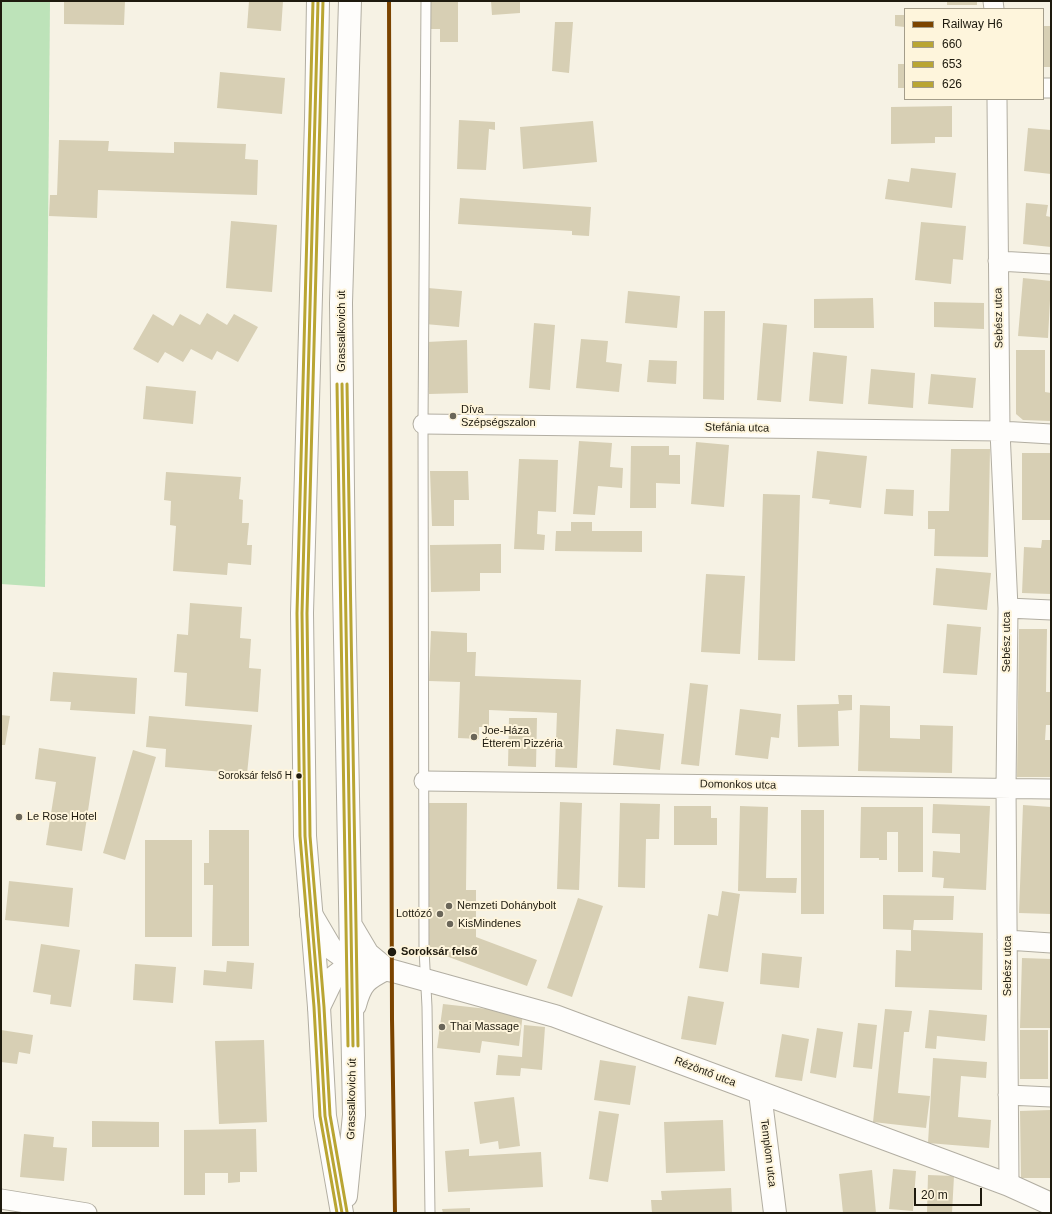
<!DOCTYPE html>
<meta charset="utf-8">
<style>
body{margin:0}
#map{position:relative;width:1052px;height:1214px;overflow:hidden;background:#f6f2e4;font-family:Arial,sans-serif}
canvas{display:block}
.frame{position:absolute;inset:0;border:2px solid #1e1a0e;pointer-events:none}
.legend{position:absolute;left:904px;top:8px;width:140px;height:92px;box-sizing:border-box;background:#fef5dc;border:1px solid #a49d8a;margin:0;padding:5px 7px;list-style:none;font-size:12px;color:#1e1a0e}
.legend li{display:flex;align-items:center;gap:8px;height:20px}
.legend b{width:20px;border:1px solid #a49d8a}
.scale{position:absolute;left:914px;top:1188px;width:68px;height:18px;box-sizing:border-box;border:2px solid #1e1a0e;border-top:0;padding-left:5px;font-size:12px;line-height:14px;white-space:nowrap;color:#1e1a0e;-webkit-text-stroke:3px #fef5dc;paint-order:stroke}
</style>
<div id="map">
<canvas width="1052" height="1214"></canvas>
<div class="frame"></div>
<ul class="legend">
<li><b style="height:5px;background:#7b4400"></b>Railway H6</li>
<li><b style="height:5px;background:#b9a533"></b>660</li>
<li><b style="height:5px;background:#b9a533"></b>653</li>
<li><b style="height:5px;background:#b9a533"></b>626</li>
</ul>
<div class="scale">20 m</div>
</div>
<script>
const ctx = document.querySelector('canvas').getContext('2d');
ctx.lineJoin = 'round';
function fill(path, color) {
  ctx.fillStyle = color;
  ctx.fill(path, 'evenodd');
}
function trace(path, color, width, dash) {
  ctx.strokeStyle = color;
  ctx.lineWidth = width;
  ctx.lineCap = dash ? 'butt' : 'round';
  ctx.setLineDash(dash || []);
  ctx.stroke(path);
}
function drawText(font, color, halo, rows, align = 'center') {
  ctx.font = font + ' Arial,sans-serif';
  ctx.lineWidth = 4;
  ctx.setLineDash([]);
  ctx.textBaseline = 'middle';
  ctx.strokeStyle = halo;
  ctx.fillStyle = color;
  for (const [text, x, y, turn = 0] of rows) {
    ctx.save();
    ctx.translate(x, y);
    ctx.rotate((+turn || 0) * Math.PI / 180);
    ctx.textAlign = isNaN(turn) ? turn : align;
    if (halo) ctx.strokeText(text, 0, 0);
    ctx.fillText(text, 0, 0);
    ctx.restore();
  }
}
fill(new Path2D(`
 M1 1H50L45 587 1 584Z`), '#bde3b9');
fill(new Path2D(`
 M64 1H125L124 25 64 24Z
 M249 1H283L281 31 247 28Z
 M429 1H458V42H440V29H429Z
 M491 1H520V13L492 15Z
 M947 1H977V5H947Z
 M895 15H905V27L895 26Z
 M555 22H573L569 73 552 71Z
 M1043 26H1051V67H1043Z
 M898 64H905V88H898Z
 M220 72 285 78 282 114 217 108Z
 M952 106V137H935V143L891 144V107Z
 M459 120 495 122V130L489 129 486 170 457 169Z
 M593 121 597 162 523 169 520 127Z
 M1028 128 1051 130V174L1024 171Z
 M59 140 109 141 108 151 174 153V142L246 144 245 159 258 160 257 195 98 190 97 218 49 216 50 195H57Z
 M911 168 956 173 952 208 885 199 888 179 909 182Z
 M460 198 591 207 589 236 572 235V231L458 224Z
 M1026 203 1048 205 1046 216 1051 217V247L1023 244Z
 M231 221 277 225 272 292 226 288Z
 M921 222 966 226 963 260 953 259 951 284 915 280Z
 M1023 278 1051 281 1048 338 1018 336Z
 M428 288 462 291 459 327 425 324Z
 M628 291 680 296 677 328 625 323Z
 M873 298 874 328H814V299Z
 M934 302 984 303V329L934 327Z
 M704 311H725L724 400 703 399Z
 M207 313 227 325 234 314 258 327 238 362 217 351 212 360 191 349 183 362 165 352 158 363 133 349 153 314 173 326 180 314 200 325Z
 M534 323 555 325 550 390 529 388Z
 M763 323 787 325 781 402 757 400Z
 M581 339 608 341 606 362 622 364 619 392 576 388Z
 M467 340 468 393 429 394 427 342Z
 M1016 350H1045V392L1051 393V421L1023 420 1016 414Z
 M813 352 847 356 843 404 809 401Z
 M649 360 677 361 676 384 647 382Z
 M871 369 915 373 913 408 868 404Z
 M931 374 976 378 973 408 928 404Z
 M146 386 196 391 193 424 143 419Z
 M579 441 612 443 610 467 623 468 622 488 598 486 595 515 573 514Z
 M696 442 729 445 724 507 691 504Z
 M631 446H669V455H680V484L656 483V508H630Z
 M951 449H990L988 557 934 556 935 529H928V511H949Z
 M817 451 867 456 861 508 829 504 830 500 812 498Z
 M1022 453H1051V520H1022Z
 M519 459 558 460 556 512 538 511 537 534 545 535 544 550 514 549Z
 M430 471H468L469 500H454V526H432Z
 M166 472 241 477 239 499 243 500 242 523H249L247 545H252L251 565 228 563 227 575 173 571 176 526 170 525 171 501 164 500Z
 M886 489 914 490 913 516 884 514Z
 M763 494 800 495 795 661 758 660Z
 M571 522H592V531H642V552L555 551 556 531H571Z
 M1042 540H1051V594L1022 593 1024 547 1041 548Z
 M501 544V573H480V591L431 592 430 545Z
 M936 568 991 573 987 610 933 605Z
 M706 574 745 576 740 654 701 652Z
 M190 603 242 607 240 638 251 639 249 668 261 669 258 712 185 706 187 673 174 672 177 634 188 635Z
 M947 624 981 627 977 675 943 673Z
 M1019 629H1047L1046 692H1051V725H1046L1045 740H1051V777H1017Z
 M431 631 467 633V652H476L475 676 581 680 577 768 555 767 557 713 489 710V727H479V739L458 738 460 682 429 681Z
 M53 672 137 678 135 714 70 710 71 702 50 701Z
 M690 683 708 685 699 766 681 764Z
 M838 695H852V710L838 711 839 746 798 747 797 705 839 704Z
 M860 705 890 706V738L920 739V725L953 726 952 773 858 771Z
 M740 709 781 714 779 738 771 737 768 759 735 755Z
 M1 715 10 716 5 745H1Z
 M149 716 252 725 247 774 165 767 166 749 146 747Z
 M509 718H537L536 767 508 766Z
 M616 729 664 734 660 770 613 765Z
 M39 748 96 757 82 851 46 845 56 782 35 779Z
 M133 750 156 757 125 860 103 853Z
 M560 802 582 803 579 890 557 889Z
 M428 803H467L466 890H476V937L537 960 527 986 427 949Z
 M620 803 660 804 659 839H646L645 888 618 887Z
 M933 804 990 806 986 890 943 888 944 878 932 877 933 851 960 853V834L932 833Z
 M1023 805 1051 807V914L1019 913Z
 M674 806H711V818H717V845H674Z
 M740 806 768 807 766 878H797L796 893 738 891Z
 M861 807H923V872H898V832H887V860H879V858H860Z
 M801 810H824V914H801Z
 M209 830H249V946H212L213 885H204V863H209Z
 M145 840H192V937H145Z
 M9 881 73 888 69 927 5 920Z
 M722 891 740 894 728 972 699 968 708 914 718 916Z
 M883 895 954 896 953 920H914L913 930 983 933 982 990 895 987 896 950 911 951V930L883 929Z
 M578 898 603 906 572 997 547 988Z
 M41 944 80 950 71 1007 50 1004 51 995 33 992Z
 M762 953 802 957 799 988 760 984Z
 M1022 958 1051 959 1050 1028H1020Z
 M227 961 254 963 252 989 203 985 204 970 226 972Z
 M135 964 176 967 173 1003 133 1000Z
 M688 996 724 1002 716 1045 681 1039Z
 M443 1004 523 1013 519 1046 482 1041 480 1053 437 1048Z
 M885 1009 912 1011 909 1032H904L898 1093 930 1096 926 1128 873 1122Z
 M929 1010 987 1015 985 1041 937 1036 936 1049 925 1048Z
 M858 1023 877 1025 872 1069 853 1067Z
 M524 1025 545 1027 542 1070 521 1068 520 1076 496 1075 498 1055 522 1057Z
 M817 1028 843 1032 836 1078 810 1073Z
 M1 1030 33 1035 30 1054 19 1052 17 1064 1 1062Z
 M1020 1030H1048V1079H1020Z
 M782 1034 809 1039 802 1081 775 1077Z
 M264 1040 267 1122 219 1124 215 1041Z
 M933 1058 987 1062 986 1078 961 1076 958 1117 991 1120 989 1148 928 1143Z
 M600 1060 636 1066 630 1105 594 1100Z
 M514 1097 520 1146 499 1149 498 1141 480 1144 474 1102Z
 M1050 1110 1051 1178H1021L1020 1111Z
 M599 1111 619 1114 608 1182 589 1179Z
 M723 1120 725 1171 666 1173 664 1122Z
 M92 1121 159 1122V1147H92Z
 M256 1129 257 1172H240V1182L228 1183V1173H205V1195H184V1130Z
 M24 1134 54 1137 53 1147 67 1148 64 1181 20 1177Z
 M469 1149V1156L541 1152 543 1187 448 1192 445 1151Z
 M893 1169 916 1171 913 1211 889 1209Z
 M872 1170 876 1213H843L839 1174Z
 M928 1175 954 1176 952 1213H927Z
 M731 1188 732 1213H652L651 1200H662L661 1191Z
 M470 1208V1213H443L442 1209Z`), '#d7cfb4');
const lane = new Path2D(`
 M426 1 423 424 424 949 427 1007 430 1213`);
const street = new Path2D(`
 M993 1 994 9
 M1043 88H1051
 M997 99 1000 431 1008 608 1006 788 1009 1185
 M998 261 1051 264
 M423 424 1000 431 1051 434
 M1008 608 1051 610
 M424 781 1051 789
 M1007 940 1051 943
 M1008 1095 1051 1097
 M1 1199 87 1213`);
const secondary = new Path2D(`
 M311 914 331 948 352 963 393 971 555 1016 1009 1185 1051 1204
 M319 1007 333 978 352 963
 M760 1093 775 1213`);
const primary = new Path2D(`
 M318 1 316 119 302 613 305 836 319 1007 325 1116 342 1213
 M352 927 368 954 386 969C366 979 361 983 355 1005
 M346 1196 354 1115 344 584 341 303 350 1`);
trace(lane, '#b2aea2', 11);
trace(street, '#b2aea2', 21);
trace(secondary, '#b2aea2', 24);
trace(primary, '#b2aea2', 24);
trace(lane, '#fefdfb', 9);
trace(street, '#fefdfb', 19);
trace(secondary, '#fefdfb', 22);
trace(primary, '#fefdfb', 22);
trace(new Path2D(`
 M318 1 302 613 305 836 319 1007 325 1116 342 1213
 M342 384 353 1046`), '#b9a533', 3);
trace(new Path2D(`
 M313 1 297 613 300 836 314 1007 320 1116 337 1213
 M337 384 348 1046`), '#b9a533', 3);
trace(new Path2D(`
 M323 1 307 613 310 836 324 1007 330 1115 347 1212
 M347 384 358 1046`), '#b9a533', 3);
trace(new Path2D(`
 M389 1 392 1019 395 1213`), '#7b4400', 4);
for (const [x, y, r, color] of [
 [453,416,4,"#6a6659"],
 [474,737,4,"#6a6659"],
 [299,776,3.5,"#1e1a0e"],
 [19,817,4,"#6a6659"],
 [449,906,4,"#6a6659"],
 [440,914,4,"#6a6659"],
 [450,924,4,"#6a6659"],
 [392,952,5,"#1e1a0e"],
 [442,1027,4,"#6a6659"]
]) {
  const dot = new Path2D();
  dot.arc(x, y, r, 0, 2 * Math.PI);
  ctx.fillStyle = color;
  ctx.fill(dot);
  trace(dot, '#fef5dc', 1.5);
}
drawText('10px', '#1e1a0e', '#fef5dc', [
 ["Soroksár felső H",292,776]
], 'right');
drawText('11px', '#1e1a0e', '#fef5dc', [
 ["Sebész utca",999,318,-91],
 ["Grassalkovich út",342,331,-90],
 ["Stefánia utca",737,428,1],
 ["Sebész utca",1007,642,-90],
 ["Domonkos utca",738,785,1],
 ["Sebész utca",1008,966,-90],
 ["Rézöntő utca",705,1072,21],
 ["Grassalkovich út",352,1099,-89],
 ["Templom utca",768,1153,83]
]);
drawText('11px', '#1e1a0e', '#fef5dc', [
 ["Díva",461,410],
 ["Szépségszalon",461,423],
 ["Joe-Háza",482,731],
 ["Étterem Pizzéria",482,744],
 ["Le Rose Hotel",27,817],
 ["Nemzeti Dohánybolt",457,906],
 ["Lottózó",432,914,"right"],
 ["KisMindenes",458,924],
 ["Thai Massage",450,1027]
], 'left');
drawText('bold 11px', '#1e1a0e', '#fef5dc', [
 ["Soroksár felső",401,952]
], 'left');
</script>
